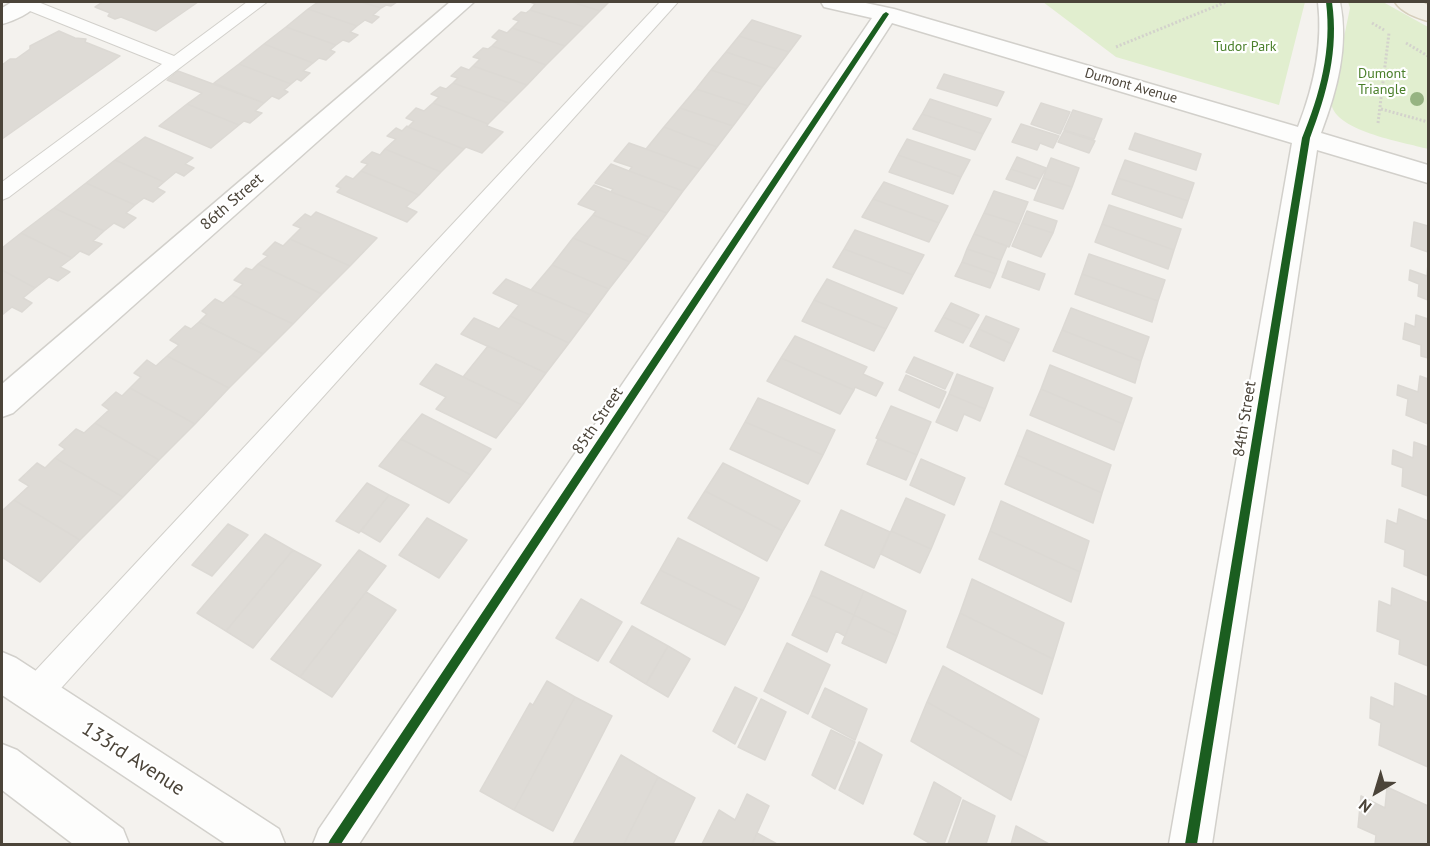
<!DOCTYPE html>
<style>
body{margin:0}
#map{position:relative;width:1430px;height:846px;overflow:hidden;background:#f4f2ee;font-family:"PT Sans",sans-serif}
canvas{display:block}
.frame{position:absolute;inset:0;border:3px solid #4b4439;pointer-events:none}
.north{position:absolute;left:1346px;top:762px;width:60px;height:60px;-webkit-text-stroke:4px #fff;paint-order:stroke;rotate:218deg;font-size:16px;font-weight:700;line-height:24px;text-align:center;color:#4b4439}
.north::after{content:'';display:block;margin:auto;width:21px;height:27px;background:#4b4439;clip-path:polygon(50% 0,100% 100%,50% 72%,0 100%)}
</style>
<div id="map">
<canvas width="1430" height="846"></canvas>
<div class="frame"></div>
<div class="north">N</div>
</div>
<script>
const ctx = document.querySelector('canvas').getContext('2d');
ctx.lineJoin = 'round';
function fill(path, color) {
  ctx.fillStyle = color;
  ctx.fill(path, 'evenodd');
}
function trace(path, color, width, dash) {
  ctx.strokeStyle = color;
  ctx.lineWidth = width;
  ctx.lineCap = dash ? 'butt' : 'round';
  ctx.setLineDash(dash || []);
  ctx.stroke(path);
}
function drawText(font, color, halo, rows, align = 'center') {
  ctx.font = font + ' "PT Sans",sans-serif';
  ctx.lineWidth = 4.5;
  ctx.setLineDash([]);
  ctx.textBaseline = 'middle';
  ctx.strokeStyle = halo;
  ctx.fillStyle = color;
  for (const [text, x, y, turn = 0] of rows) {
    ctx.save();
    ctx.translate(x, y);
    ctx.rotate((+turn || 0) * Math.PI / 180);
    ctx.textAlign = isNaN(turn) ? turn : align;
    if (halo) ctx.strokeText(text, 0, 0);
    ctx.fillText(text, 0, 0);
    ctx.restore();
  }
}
fill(new Path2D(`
 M1043 2H1305L1279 105 1116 57Z
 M1348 2H1383L1428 27V149C1404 142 1330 131 1331 100L1350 8Z`), '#e1eecf');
const building = new Path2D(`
 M103 2H198L156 31 121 17 115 19 108 16 110 13 95 7Z
 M318 2H361L381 8 373 15 379 17 372 23 365 20 357 26 308 9Z
 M361 2H397L391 6 386 5 381 8Z
 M530 2H572L600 11 584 27 530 10 535 4Z
 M572 2H609L600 11Z
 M308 9 357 26 350 32 358 35 349 42 343 40 336 45 286 27Z
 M530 10 584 27 565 46 512 28 519 21 513 19 521 12 526 13Z
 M752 20 801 36 789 52 739 36Z
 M286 27 336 45 330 50 335 52 326 60 319 58 313 63 264 44Z
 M512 28 565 46 546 65 492 46 498 40 492 37 499 30 507 33Z
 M59 31 75 38 86 39 85 42 120 56 2 139V65L10 59H16L30 49V46Z
 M739 36 789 52 776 69 726 52Z
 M264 44 313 63 303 71 310 73 301 81 297 79 291 84 239 64Z
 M492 46 546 65 527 85 473 66 480 59 473 57 483 48 488 49Z
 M726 52 776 69 762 87 711 70Z
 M239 64 291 84 284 90 288 92 279 99 272 96 264 103 214 83Z
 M473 66 527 85 509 103 453 83 458 78 451 76 461 67 469 70Z
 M711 70 762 87 748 106 696 89Z
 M178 71 264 103 255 111 262 113 250 123 244 121 239 125 187 104 202 93 167 80Z
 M944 74 1004 92 997 106 937 88Z
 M453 83 509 103 488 124 433 103 439 97 431 94 440 87 446 89Z
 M696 89 748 106 733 126 680 108Z
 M930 99 991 119 983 134 922 114Z
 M433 103 488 124 487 126 503 132 482 153 466 147 464 149 408 127 414 121 406 118 416 108 424 111Z
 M1041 103 1070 112 1060 134 1031 124Z
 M187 104 239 125 211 148 159 126Z
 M680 108 733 126 717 147 664 127Z
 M1073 110 1102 119 1094 139 1064 130Z
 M922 114 983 134 975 150 913 129Z
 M1021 124 1059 136 1053 148 1040 143 1037 150 1012 142Z
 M407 126 408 127 464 149 441 172 385 149 396 139 387 136 396 128 402 131Z
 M664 127 717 147 700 169 646 149Z
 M1064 131 1095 141 1089 153 1058 142Z
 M1135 133 1201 154 1196 170 1129 149Z
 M145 137 193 158 185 164 194 168 184 176 176 172 164 182 115 160Z
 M907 139 970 160 961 177 898 155Z
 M629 143 646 149 700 169 683 191 629 171 632 167 614 161Z
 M385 149 441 172 419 195 361 171 368 164 361 162 372 152 380 155Z
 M898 155 961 177 953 194 889 172Z
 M1017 157 1046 168 1040 179 1011 169Z
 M1051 158 1079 168 1072 187 1043 178Z
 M115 160 164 182 157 188 165 192 153 202 144 198 135 205 86 183Z
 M1125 160 1194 183 1188 201 1118 178Z
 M611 164 629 171 683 191 667 213 611 192 613 189 595 183Z
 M1011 169 1040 179 1035 189 1006 179Z
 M361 171 419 195 406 207 417 212 407 222 337 192 341 188 336 186 346 176 353 179Z
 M1043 178 1072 187 1063 209 1034 200Z
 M1118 178 1188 201 1182 218 1112 194Z
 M884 182 948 206 939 223 873 199Z
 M86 183 135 205 126 213 136 218 124 228 114 223 104 231 54 208Z
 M594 185 611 192 667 213 649 237 593 215 596 211 578 204Z
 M994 191 1028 202 1019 224 984 213Z
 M873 199 939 223 929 242 862 217Z
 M1109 205 1181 229 1174 250 1102 224Z
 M54 208 104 231 93 241 102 244 89 255 80 251 72 258 21 233Z
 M1027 211 1057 221 1053 233 1022 223Z
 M316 212 377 238 350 266 290 239 301 228 293 225 305 214 311 217Z
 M984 213 1019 224 1009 247 974 234Z
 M593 215 649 237 630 262 573 238Z
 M1414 222 1428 226V252L1411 246Z
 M1022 223 1053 233 1041 257 1012 246Z
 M1102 224 1174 250 1168 269 1095 242Z
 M855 230 924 255 913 275 844 249Z
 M21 233 72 258 60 267 70 272 58 281 49 277 35 288 2 270V248Z
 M974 234 1007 246 1001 260 967 249Z
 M573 238 630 262 609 289 552 265Z
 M290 239 350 266 322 294 258 264 268 256 263 254 275 242 283 246Z
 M844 249 913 275 903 294 833 267Z
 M967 249 1001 260 996 274 962 262Z
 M1089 254 1165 280 1158 301 1082 274Z
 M1008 261 1045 274 1039 290 1002 277Z
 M962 262 996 274 990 288 955 276Z
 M1428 263V300L1418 296 1419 284 1409 280 1410 270 1427 276Z
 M258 264 322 294 293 324 232 295 243 284 234 280 246 268 252 270Z
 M552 265 609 289 590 315 531 290Z
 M2 270 35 288 23 298 32 303 22 312 12 307 2 315Z
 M1082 274 1158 301 1152 322 1075 294Z
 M506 279 531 290 590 315 569 343 510 316 519 305 493 293Z
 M827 279 897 308 886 329 814 300Z
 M232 295 293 324 263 354 199 322 207 314 202 311 215 299 223 303Z
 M814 300 886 329 874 351 802 321Z
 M951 303 979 315 971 329 943 317Z
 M1071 308 1149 337 1141 361 1062 330Z
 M1416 315 1428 319V358L1421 356V345L1403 339 1405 323 1415 327Z
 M510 316 569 343 546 373 461 334 474 318 499 329Z
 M986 316 1019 329 1012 344 979 329Z
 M943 317 971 329 963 343 935 331Z
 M199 322 263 354 229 388 167 356 179 345 170 340 185 326 191 329Z
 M979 329 1012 344 1004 361 970 346Z
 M1062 330 1141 361 1135 383 1053 351Z
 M795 336 867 367 863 374 883 383 876 396 855 387 854 390 781 358Z
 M488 346 546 373 522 405 463 377Z
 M167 356 229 388 195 424 130 388 141 377 134 373 147 360 156 366Z
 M914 357 953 373 945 389 906 372Z
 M781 358 854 390 840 414 767 381Z
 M436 364 522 405 496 438 436 409 446 397 420 384Z
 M1050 365 1132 398 1123 424 1041 389Z
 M957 374 993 388 985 409 949 394Z
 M906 375 946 392 939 408 899 390Z
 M1420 376 1428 379V424L1406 415 1408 399 1397 395 1398 385 1418 392Z
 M130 388 195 424 159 460 95 423 109 410 102 405 116 392 122 396Z
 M1041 389 1123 424 1114 450 1030 415Z
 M949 394 985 409 980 421 964 414 957 431 936 422Z
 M758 398 835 430 823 455 745 422Z
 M891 406 931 422 917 455 876 438Z
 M422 414 491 449 471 475 401 439Z
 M745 422 823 455 808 484 730 449Z
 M95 423 159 460 123 497 55 458 65 449 59 445 76 429 84 433Z
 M1027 430 1111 465 1102 493 1017 455Z
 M401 439 471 475 449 503 379 466Z
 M878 439 917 455 906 480 867 464Z
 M1414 442 1428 447V496L1402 486 1403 468 1392 464 1393 450 1413 458Z
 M1017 455 1102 493 1093 523 1005 484Z
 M55 458 123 497 80 540 14 500 29 486 19 480 37 463 45 468Z
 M921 459 965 478 954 505 910 485Z
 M723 463 800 501 783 531 705 491Z
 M367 483 389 495 359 533 336 521Z
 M705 491 783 531 767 561 688 518Z
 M389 495 409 505 380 542 361 531Z
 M906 498 945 515 931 549 891 531Z
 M14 500 80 540 40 582 2 557V509L3 510Z
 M1001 501 1089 541 1080 572 990 531Z
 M1399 509 1428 521V576L1404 566 1405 550 1385 542 1387 520 1397 524Z
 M841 510 890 532 874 568 825 545Z
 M427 518 467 540 439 578 399 555Z
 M228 524 248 535 212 576 192 565Z
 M891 531 931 549 920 573 881 554Z
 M990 531 1080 572 1071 602 979 559Z
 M265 534 293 550 226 631 197 613Z
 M678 538 759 578 743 611 660 570Z
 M293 550 321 565 253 648 226 631Z
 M359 550 386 566 300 677 271 659Z
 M660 570 743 611 725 645 641 603Z
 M821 571 864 591 854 615 811 595Z
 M972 579 1064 623 1053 659 960 613Z
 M1392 588 1428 603V666L1399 654 1400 640 1377 631 1379 601 1391 606Z
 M864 591 906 611 897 636 854 615Z
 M366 592 396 610 332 697 300 677Z
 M811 595 854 615 845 636 836 631 827 652 792 635Z
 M581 599 622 622 598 661 556 638Z
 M960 613 1053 659 1042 694 947 647Z
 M854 615 897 636 886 663 842 643Z
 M632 626 668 646 646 684 610 662Z
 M787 643 830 665 808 714 764 691Z
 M668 646 690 659 668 697 646 684Z
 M943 666 1039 719 1026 758 927 702Z
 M547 681 575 697 514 810 480 791 530 703 533 705Z
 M1395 683 1428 697V767L1379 745 1381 723 1370 718 1371 697 1394 707Z
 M735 687 757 698 735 744 713 731Z
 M825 688 867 709 855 740 812 717Z
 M575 697 612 716 553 831 514 810Z
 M761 699 786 712 765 760 738 747Z
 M927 702 1026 758 1011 800 911 741Z
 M831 730 855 742 835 789 812 775Z
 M859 742 882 755 863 804 839 790Z
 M621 755 658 777 624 844H573Z
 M658 777 695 798 673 844H624Z
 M934 782 961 798 944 844H931L914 834Z
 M1387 787 1428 806V844H1375L1376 835 1358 827 1361 796 1385 808Z
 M747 794 769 806 752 844H702L719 810 735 820Z
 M963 800 995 816 986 844H948Z
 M1016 826 1049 844H1011Z
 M757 833 777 844H752Z`);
fill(building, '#dedbd6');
trace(building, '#dcd9d4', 1.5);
const lane = new Path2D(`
 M18 2H38L174 56 247 2H267L9 197 2 200V182L162 64 20 7Z
 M660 2H678L45 706 34 710 23 706 19 695 23 684Z`);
const street = new Path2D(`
 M12 2H39C32 13 14 21 2 24V8Z
 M450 2H474L13 413 2 417V384Z
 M821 2H861L894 9 1298 127C1314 86 1323 45 1318 2H1340C1349 46 1337 91 1321 133L1428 165V183L1317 150 1212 844H1169L1292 143 892 23 359 844H313L319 829 872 18 824 7Z
 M2 652 16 658 279 829 285 844H226L2 695Z
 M2 744 17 750 123 829 129 844H73L2 790Z`);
const primary = new Path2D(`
 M1395 2H1422L1428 5V21C1417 18 1401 12 1395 2Z`);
trace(lane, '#d2d0cb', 2);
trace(street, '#d2d0cb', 3);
trace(primary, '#d6cebb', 3);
trace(new Path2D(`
 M1372 23 1384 30
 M1406 43 1428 56
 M1116 47 1226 2
 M1381 109 1428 122
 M1378 123 1389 33`), '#d3d2cc', 3, [2, 2]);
fill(lane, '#fdfdfc');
fill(street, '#fdfdfc');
fill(primary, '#f2efe6');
fill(new Path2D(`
 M1326 2H1332C1339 50 1327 93 1310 138L1197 844H1185L1302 138C1320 94 1332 50 1326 2Z
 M886 12 889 14 341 844H328L330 840 883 14Z`), '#1b5e20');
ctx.fillStyle = '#96b382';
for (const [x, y] of [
 [1417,99]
]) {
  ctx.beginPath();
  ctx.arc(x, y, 7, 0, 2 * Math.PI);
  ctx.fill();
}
drawText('14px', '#4a7f2a', '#fff', [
 ["Tudor Park",1245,47],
 ["Dumont",1382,74],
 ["Triangle",1382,90]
]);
drawText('14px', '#4b4439', '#fff', [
 ["Dumont Avenue",1131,86,16]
]);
drawText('16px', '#4b4439', '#fff', [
 ["86th Street",232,202,-41],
 ["84th Street",1245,419,-81],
 ["85th Street",598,421,-56]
]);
drawText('20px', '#4b4439', '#fff', [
 ["133rd Avenue",133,759,33]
]);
</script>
